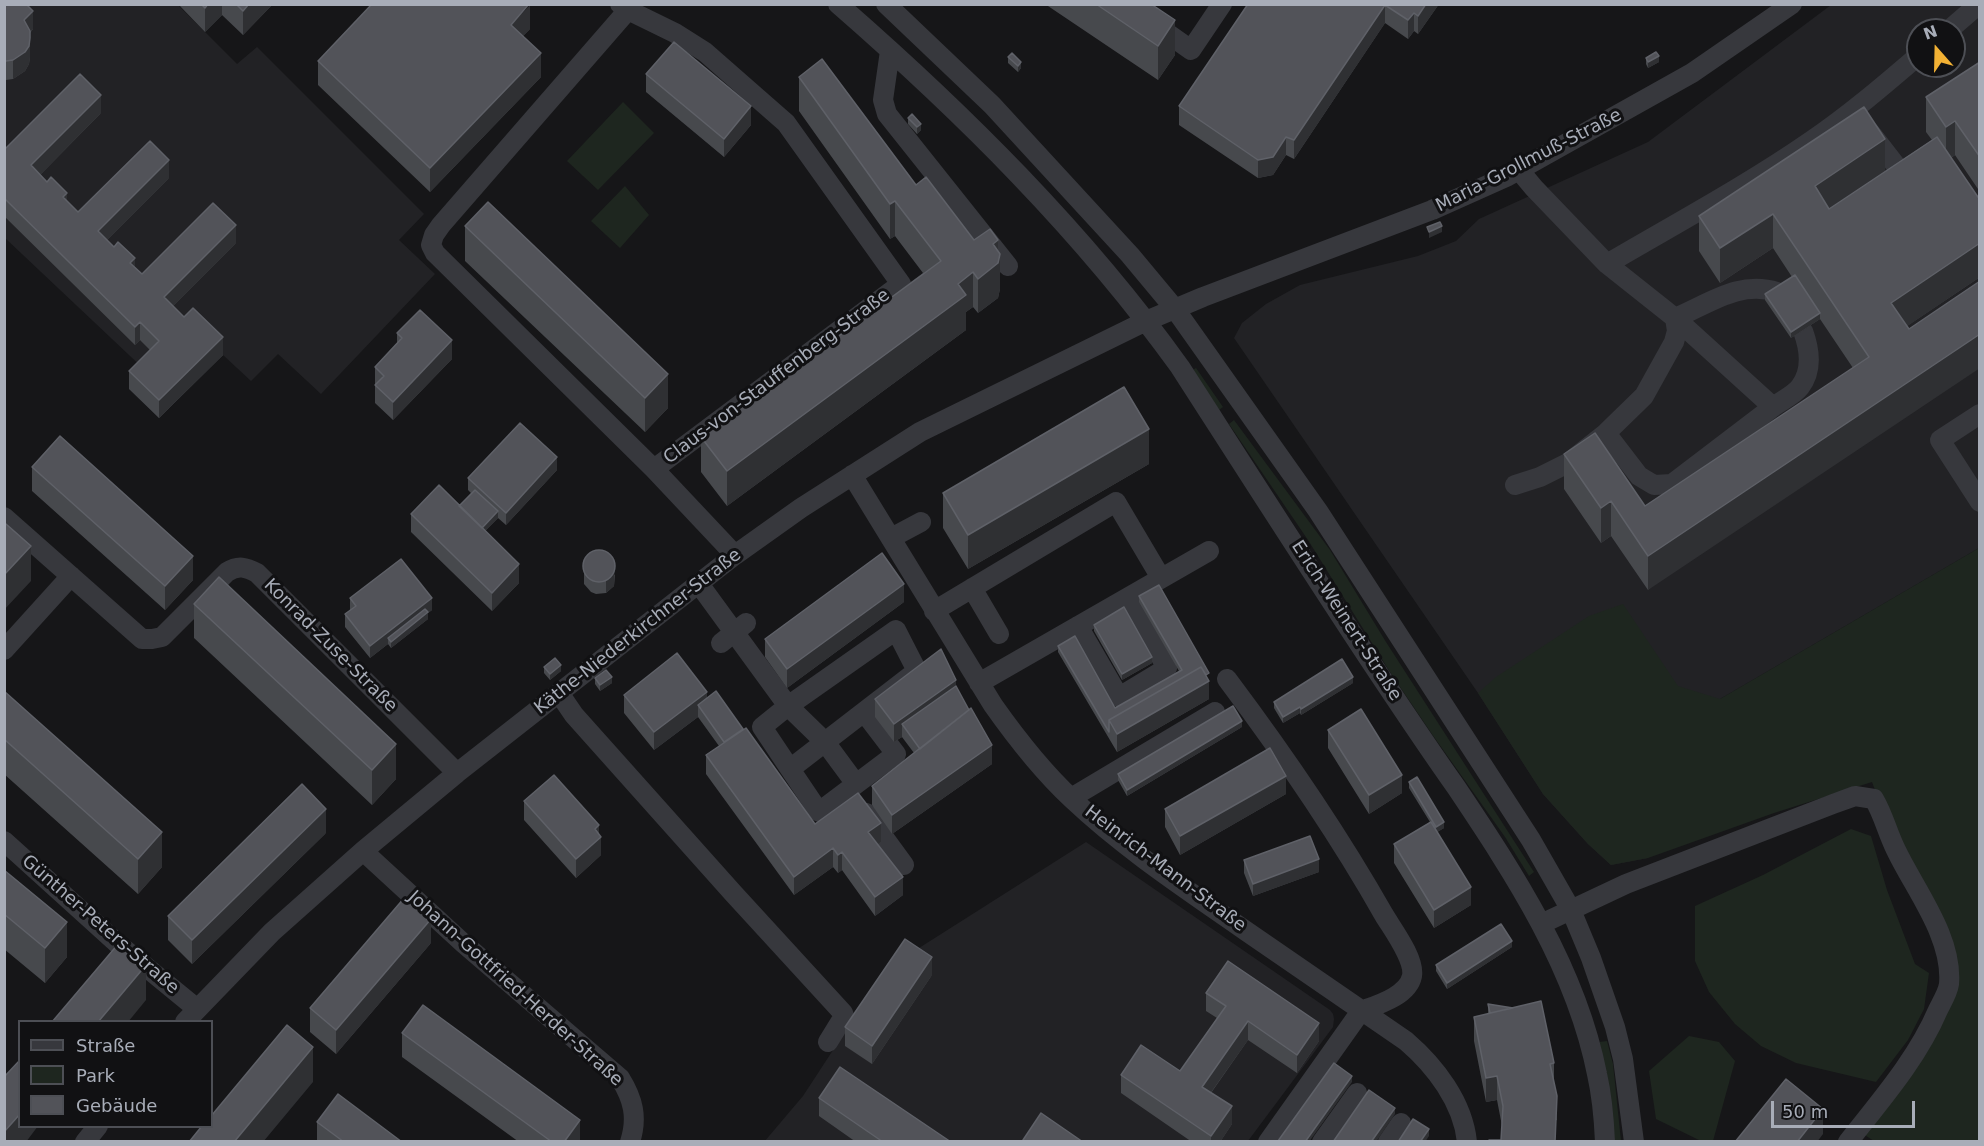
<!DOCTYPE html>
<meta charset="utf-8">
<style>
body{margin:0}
#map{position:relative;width:1984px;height:1146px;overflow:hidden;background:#161618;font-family:"DejaVu Sans",sans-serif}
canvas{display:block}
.frame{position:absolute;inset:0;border:6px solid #a8adb8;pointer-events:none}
.legend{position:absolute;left:18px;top:1020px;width:195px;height:108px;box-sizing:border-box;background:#111113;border:2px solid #4d4f55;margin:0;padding:8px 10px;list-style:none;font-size:18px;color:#a8adb8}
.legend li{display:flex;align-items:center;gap:12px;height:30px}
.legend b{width:30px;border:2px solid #4d4f55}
.north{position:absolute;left:1906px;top:18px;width:60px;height:60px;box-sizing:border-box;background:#111113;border:2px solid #4d4f55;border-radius:50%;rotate:340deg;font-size:16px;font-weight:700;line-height:24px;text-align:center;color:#a8adb8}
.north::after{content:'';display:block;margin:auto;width:21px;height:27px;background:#f2b134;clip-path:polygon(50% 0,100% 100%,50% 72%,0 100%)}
.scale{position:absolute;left:1771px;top:1101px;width:144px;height:27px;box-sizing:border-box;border:3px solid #a8adb8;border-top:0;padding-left:8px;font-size:18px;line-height:21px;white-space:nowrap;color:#a8adb8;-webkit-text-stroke:4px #111113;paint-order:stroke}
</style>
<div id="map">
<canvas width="1984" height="1146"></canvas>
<div class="frame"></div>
<ul class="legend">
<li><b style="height:8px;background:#37383d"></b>Straße</li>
<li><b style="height:16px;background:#1e261f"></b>Park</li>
<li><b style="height:16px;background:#525359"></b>Gebäude</li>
</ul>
<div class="north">N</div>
<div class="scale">50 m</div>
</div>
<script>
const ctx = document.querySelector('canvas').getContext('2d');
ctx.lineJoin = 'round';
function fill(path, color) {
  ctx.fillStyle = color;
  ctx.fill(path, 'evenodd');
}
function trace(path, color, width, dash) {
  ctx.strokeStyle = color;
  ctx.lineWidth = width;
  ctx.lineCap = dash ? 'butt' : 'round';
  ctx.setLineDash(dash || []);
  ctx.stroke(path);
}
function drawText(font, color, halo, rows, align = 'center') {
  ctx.font = font + ' "DejaVu Sans",sans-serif';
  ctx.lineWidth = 6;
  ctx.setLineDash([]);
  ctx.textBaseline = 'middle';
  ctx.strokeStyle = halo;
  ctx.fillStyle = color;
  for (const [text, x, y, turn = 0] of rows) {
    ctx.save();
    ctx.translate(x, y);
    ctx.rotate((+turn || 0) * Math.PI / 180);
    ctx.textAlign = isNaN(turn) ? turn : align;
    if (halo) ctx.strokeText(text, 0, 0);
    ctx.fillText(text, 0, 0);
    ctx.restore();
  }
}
fill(new Path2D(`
 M4 5H178L237 64 257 47 424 214 399 240 435 274 321 394 278 354 251 381 223 355 159 418 129 389 147 372 5 238Z
 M1831 5H1979V548L1720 699 1648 858 1611 865 1588 844 1543 794 1478 693 1234 338 1242 323 1266 304 1300 285 1418 256 1456 241 1479 219 1648 142ZM1918 30H1954V66H1918Z
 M1086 842 1330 1010 1333 1014 1334 1019 1333 1027 1248 1141 764 1142 803 1096 886 969Z`), '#222225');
fill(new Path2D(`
 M623 102 654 133 598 190 567 161Z
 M625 186 649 215 620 248 591 221Z
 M1196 368 1223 407 1219 410 1191 371Z
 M1234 420 1330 550 1386 642 1534 872 1529 876 1505 837 1434 737 1390 672 1308 540 1229 424Z
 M1979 548V1141H1874L1857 1130 1949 986 1872 782 1774 813 1648 858 1611 865 1588 844 1543 794 1478 693 1496 677 1589 616 1623 604 1678 686 1720 699Z
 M1851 829 1871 836 1887 890 1915 964 1929 973 1924 1009 1908 1040 1876 1082 1796 1063 1761 1046 1735 1024 1709 992 1695 961V906L1763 875Z
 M1689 1036 1719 1042 1735 1061 1713 1141H1701L1656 1119 1649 1071Z
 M1607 1041 1613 1064 1621 1141H1612C1611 1107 1608 1075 1599 1042Z`), '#1e261f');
trace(new Path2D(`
 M620 4 628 10 441 225 434 235 431 245 435 253 654 469 735 555
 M631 4 628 10 675 33 705 52 786 123 901 284 654 469
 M838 4C963 113 1083 232 1180 367 1245 468 1310 570 1377 671 1403 710 1429 749 1456 787 1515 875 1576 968 1597 1074 1602 1096 1604 1119 1605 1142
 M886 4 992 105 1130 255 1175 309 1318 511 1531 840 1571 910 1591 958 1615 1027 1623 1059 1634 1142
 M1126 4 1191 50 1222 4
 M1949 30 1979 4
 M890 51 883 100 887 114 1008 266
 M1870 132 1911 185
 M1607 264C1675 224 1746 186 1811 141 1849 115 1883 86 1918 56
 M1777 292C1739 280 1709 304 1675 318L1773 407C1781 401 1794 395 1800 387 1813 370 1810 350 1803 331
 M1980 414 1940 440 1980 502
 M1606 433 1639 476 1654 485 1672 484 1773 407
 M852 475 993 705C1017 739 1042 771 1072 799 1125 849 1186 889 1246 931 1299 967 1353 1005 1406 1041 1435 1066 1463 1102 1467 1142
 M1515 485 1540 477 1568 463 1606 433 1644 396 1674 342 1677 331 1675 318 1607 264 1534 188 1519 170
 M4 517 142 639H152L162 637 227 572C238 565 246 567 257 573L457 773
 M891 538 921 522
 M699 584 788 706 896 630 917 671C874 704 832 737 790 769L762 727 788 706 825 742 856 784
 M972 588 999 634
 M934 611 1116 502 1161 578
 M1078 626 1119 697 1167 668 1127 598
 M721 643 746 623
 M4 650 71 576
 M1227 679C1284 755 1337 832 1384 915 1393 930 1415 959 1412 976 1408 996 1377 1005 1361 1011L1268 1142
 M979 683 1209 551
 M559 693 574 715 733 893 843 1013 844 1016 828 1042
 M790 769 819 812 896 754 864 712
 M1071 798 1215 712
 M866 813 904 865
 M4 841 118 944 196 1008
 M363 851 463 943 620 1078C633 1099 638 1117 630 1142
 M1541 924 1626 884 1833 804 1855 796 1874 799C1884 816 1887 832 1896 850 1915 890 1953 937 1949 984 1948 992 1942 1002 1938 1010 1917 1059 1881 1100 1848 1142
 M185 1022 272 932 363 851 457 773 735 555 801 508 920 432 1146 321 1203 297 1432 210 1508 176 1692 73 1792 4
 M85 1142 98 1126
 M1322 1142 1357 1093
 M1388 1142 1401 1123`), '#37383d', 20);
fill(new Path2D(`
 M4 4 33 29 30 33V57L29 64 25 71 13 79 6 80 4 79Z
 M178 4H273L243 35 222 15 205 32Z
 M1045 4H1151L1175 55 1158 80Z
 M1248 4H1439L1418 34 1414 31 1408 39 1385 23 1294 159 1286 155 1273 175 1258 178 1179 125V106Z
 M530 29 523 36 541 77 430 192 318 85V61Z
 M1008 57 1021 68 1018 72 1008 63Z
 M1646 58 1659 62 1648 68 1646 64Z
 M1980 62V192L1955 155 1951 158 1980 200V277L1907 326 1648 590 1611 536 1601 543 1564 489V454L1645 506 1853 368 1820 319 1791 338 1765 300V294L1792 277 1773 248 1720 283 1699 251V216L1885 171 1932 140 1926 132V97Z
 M646 74 751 125 724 157 646 92Z
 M799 77 974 240 998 251 1000 289 998 298 978 313 973 307 966 312V330L727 506 701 472V437L923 273 895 236 890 239 799 111Z
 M101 113 40 175 78 212 169 178 107 240 142 274 236 243 173 306 223 355 159 418 129 389V371L150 350 140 340 135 345 4 216V150Z
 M908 118 921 130 917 134 908 124Z
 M465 226 668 408 645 432 465 261Z
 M397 333 452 359 393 420 375 403V367L397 343Z
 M1149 464 968 569 943 528V493Z
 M32 467 193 580 165 610 32 491Z
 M557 470 506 525 498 518 485 531 519 583 492 611 411 532V514L459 506 471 493 468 490V478Z
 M584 561 615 575 614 586 606 593 596 594 591 592 584 584Z
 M1139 596 1209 680V699L1117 752 1058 652V646L1115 708 1179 671 1139 602Z
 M350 598 432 610 428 613V619L391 648 388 644 370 658 345 627V614L350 610Z
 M904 602 787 688 765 657V639Z
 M194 604 396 779 372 805 194 638Z
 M1094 625 1152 663 1122 680 1094 631Z
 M544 667 561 671 550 680 544 673Z
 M595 678 612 683 600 691 595 684Z
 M1353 683 1301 715 1300 713 1283 723 1274 708V702Z
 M4 691 162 867 138 894 4 774Z
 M624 695 707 698 743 729 815 824 881 842 878 844 903 895 875 916 842 870 838 873 833 867 794 895 706 774V755L719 746 698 717 654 750 624 713Z
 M875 699 992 764 892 834 872 805V786L914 753 902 737 894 742 875 717Z
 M1242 727 1127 796 1118 780V774Z
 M1328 730 1402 793 1369 814 1328 748Z
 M1409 782 1444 828 1437 832 1471 905 1434 928 1394 863V844L1430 822 1409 788Z
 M1286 794 1180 855 1165 827V809Z
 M524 801 599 834 601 855 576 878 524 820Z
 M326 833 192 964 168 940V916Z
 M1244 860 1319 872 1253 896 1244 873Z
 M4 870 67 957 45 983 4 949Z
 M431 943 336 1054 310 1032V1008Z
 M1512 947 1447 989 1436 971V965Z
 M932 975 872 1064 845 1046V1027Z
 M1206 993 1319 1041 1297 1073 1248 1040 1211 1093 1232 1124 1220 1142H1192L1121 1093V1075L1180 1071 1217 1018 1206 1011Z
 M1488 1004 1554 1063V1083L1557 1120 1501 1140 1502 1126 1497 1100 1486 1102 1474 1041V1017L1488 1014Z
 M402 1033 580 1142H519L402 1057Z
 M819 1098 951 1142H856L819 1116Z
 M317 1122 402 1142H317Z`), '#47494d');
fill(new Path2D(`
 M208 4H222V15L205 32V8Z
 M249 4H273L243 35V11Z
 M1426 4H1439L1418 34V16Z
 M530 5V29L511 49V25Z
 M1385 5V23L1294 159V140Z
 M33 11V29L24 38V20Z
 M1414 13V31L1408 39V20Z
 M1175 20V55L1158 80V46Z
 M30 38V57L29 64 25 71 13 79V60Z
 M541 53V77L430 192V168Z
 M1659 56V62L1648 68V62Z
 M1021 62V68L1018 72V66Z
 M101 95V113L31 184V165Z
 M751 106V125L724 157V139Z
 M1955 121V155L1946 161V127Z
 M921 124V130L917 134V127Z
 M1286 137V155L1273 175 1258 178V160Z
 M1885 139V174L1815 221V186Z
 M169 160V178L98 249V231Z
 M67 193V212L63 197Z
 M895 201V236L890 239V204Z
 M1773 214V248L1720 283V248Z
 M236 225V243L164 315V297Z
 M1442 226V232L1429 238V232Z
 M998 240V263L1000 254V289L998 298 978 313V279L993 244Z
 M1980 243V277L1891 337V303Z
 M135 258V277L130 263Z
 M973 272V307L966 312V330L727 506V471L958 284Z
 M1820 313V319L1791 338V332Z
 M140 322V340L135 345V327Z
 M1980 334V368L1648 590V556Z
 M223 337V355L159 418V400Z
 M452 340V359L393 420V402Z
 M668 374V408L645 432V398Z
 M1149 429V464L968 569V535Z
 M557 457V470L506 525V513Z
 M1611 501V536L1601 543V508Z
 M498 511V518L476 540V533Z
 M31 546V581L4 610V575Z
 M193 556V580L165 610V586Z
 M615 563 614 586 606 593V581Z
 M519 564V583L492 611V593Z
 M904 584V602L787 688V669Z
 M432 598V610L428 613V619L391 648V642L388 638V644L370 658V646Z
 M1152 657V663L1122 680V674Z
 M561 665V671L550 680V674Z
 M612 677V683L600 691V685Z
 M1353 677V683L1301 715V709Z
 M956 680V698L902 724V737L894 742V724Z
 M1209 681V699L1117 752V734Z
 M707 692V710L698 705V717L654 750V732Z
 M1300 707V713L1283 723V717Z
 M1242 721V727L1127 796V790Z
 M396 744V779L372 805V770Z
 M992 745V764L892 834V815Z
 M1402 775V793L1369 814V795Z
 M1286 776V794L1180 855V836Z
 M326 809V833L192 964V940Z
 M1444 822V828L1436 833V827Z
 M881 823V842L868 851V832Z
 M599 825V839L601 837V855L576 878V859L595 829Z
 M162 832V867L138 894V859Z
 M833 848V867L794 895V877Z
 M842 852V870L838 873V855Z
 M1319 859V872L1253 896V884Z
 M903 877V895L875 916V897Z
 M1471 887V905L1434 928V910Z
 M431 919V943L336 1054V1030Z
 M67 922V957L45 983V948Z
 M1512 941V947L1447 989V983Z
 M932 957V975L872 1064V1046Z
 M146 965V1000L128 1022H98Z
 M1248 1021V1040L1202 1105V1087Z
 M1319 1023V1041L1297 1073V1055Z
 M313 1047V1082L263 1142H234Z
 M1352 1076V1082L1309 1142H1305Z
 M1497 1076V1100L1486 1102V1078Z
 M1232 1106V1124L1220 1142H1211V1136Z
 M1395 1108V1114L1376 1142H1371Z
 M1823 1109V1134L1817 1142H1797Z
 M20 1114V1126H38L26 1142H4V1132Z
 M580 1120V1142H564Z
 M1429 1129V1136L1425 1142H1420Z`), '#2f3033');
const building = new Path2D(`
 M4 4H26L33 11 24 20 30 31V38L29 46 25 52 13 60 6 61H4Z
 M201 4H208L205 8Z
 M236 4H249L243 11Z
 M372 4H529L511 25 541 53 430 168 318 61Z
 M1096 4H1151L1175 20 1158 46Z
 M1248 4H1426L1418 16 1414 13 1408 20 1385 5 1294 140 1286 137 1273 157 1258 160 1179 106Z
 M674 42 751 106 724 139 646 74Z
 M1656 52 1659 56 1648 62 1646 58Z
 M1012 53 1021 62 1018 66 1008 57Z
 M822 59 916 185 926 177 974 240 990 229 998 240 993 244 1000 254 998 263 978 279 973 272 958 284 966 295 727 471 701 437 941 261 895 201 890 204 799 77Z
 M1980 62V157L1955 121 1946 127 1926 97Z
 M80 74 101 95 31 165 47 182 51 177 67 193 63 197 78 212 150 141 169 160 98 231 114 247 118 242 135 258 130 263 142 274 213 203 236 225 164 297 184 317 193 308 223 337 159 400 129 371 159 341 140 322 135 327 4 198V150Z
 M1864 107 1885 139 1815 186 1829 209 1937 137 1980 200V243L1891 303 1909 329 1980 281V334L1648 556 1611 501 1601 508 1564 454 1595 433 1645 506 1869 357 1773 214 1720 248 1699 216Z
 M912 114 921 124 917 127 908 118Z
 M488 202 668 374 645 398 465 226Z
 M1440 222 1442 226 1429 232 1427 227Z
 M1795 275 1820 313 1791 332 1765 294Z
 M420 310 452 340 393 402 375 385 384 376 375 367 402 338 397 333Z
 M1124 387 1149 429 968 535 943 493Z
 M520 423 557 457 506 513 468 478Z
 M60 436 193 556 165 586 32 467Z
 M439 485 519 564 492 593 411 514Z
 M475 490 498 511 482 528 459 506Z
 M6 524 31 546 4 575V525Z
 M583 566a16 16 0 1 1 32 0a16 16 0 1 1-32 0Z
 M882 553 904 584 787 669 765 639Z
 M401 559 432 598 370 646 345 614 356 606 350 598Z
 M219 577 396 744 372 770 194 604Z
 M1159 585 1209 673 1206 675 1201 667 1109 720V732L1058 646 1075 636 1115 708 1182 670 1139 596Z
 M1124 607 1152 657 1122 674 1094 625Z
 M425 609 428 612 391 642 388 638Z
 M941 649 956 680 894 724 875 699Z
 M677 653 707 692 654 732 624 695Z
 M555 658 561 665 550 674 544 667Z
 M1342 659 1353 677 1301 709 1300 707 1283 717 1274 702Z
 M1201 667 1209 681 1117 734 1109 720Z
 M606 670 612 677 600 685 595 678Z
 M956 686 969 710 920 749 902 724Z
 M4 691 162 832 138 859 4 739Z
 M716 691 743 729 724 742 698 705Z
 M1233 706 1242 721 1127 790 1118 774Z
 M971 708 992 745 892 815 872 786Z
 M1361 709 1402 775 1369 795 1328 730Z
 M746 728 815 824 858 793 881 823 868 832 903 877 875 897 842 852 838 855 833 848 794 877 706 755Z
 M1270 748 1286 776 1180 836 1165 809Z
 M554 775 599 825 595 829 601 837 576 859 524 801Z
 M1417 777 1444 822 1436 827 1409 782Z
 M302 784 326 809 192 940 168 916Z
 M1431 822 1471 887 1434 910 1394 844Z
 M1310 836 1319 859 1253 884 1244 860Z
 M4 870 67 922 45 948 4 914Z
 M405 897 431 919 336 1030 310 1008Z
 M1501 924 1512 941 1447 983 1436 965Z
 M905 939 932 957 872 1046 845 1027Z
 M119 943 146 965 98 1022H52Z
 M1228 961 1319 1023 1297 1055 1248 1021 1202 1087 1232 1106 1211 1136 1121 1075 1141 1045 1180 1071 1226 1006 1206 993Z
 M1541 1001 1554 1063 1550 1064 1557 1096 1555 1142H1489V1140H1501L1503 1106 1497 1076 1486 1078 1474 1017Z
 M1488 1004 1513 1008 1490 1013Z
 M423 1005 580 1120 564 1142H552L402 1033Z
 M287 1025 313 1047 234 1142H189L202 1126H212V1115Z
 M20 1060V1114L4 1132V1077Z
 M1334 1063 1352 1076 1305 1142 1278 1141Z
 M840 1067 951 1142H883L819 1098Z
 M1786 1079 1823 1109 1797 1142H1735Z
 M1369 1090 1395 1108 1371 1142H1333Z
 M338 1094 402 1142H344L317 1122Z
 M1041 1113 1083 1142H1024L1023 1140Z
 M1413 1119 1429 1129 1420 1142H1398Z`);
fill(building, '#525359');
trace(building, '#5f6168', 1.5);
drawText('18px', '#a8adb8', '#111113', [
 ["Maria-Grollmuß-Straße",1529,161,-27],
 ["Claus-von-Stauffenberg-Straße",777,377,-37],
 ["Erich-Weinert-Straße",1346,621,57],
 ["Käthe-Niederkirchner-Straße",638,632,-38],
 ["Konrad-Zuse-Straße",330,646,45],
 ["Heinrich-Mann-Straße",1165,869,37],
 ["Günther-Peters-Straße",100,925,41],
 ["Johann-Gottfried-Herder-Straße",515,989,42]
]);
</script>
